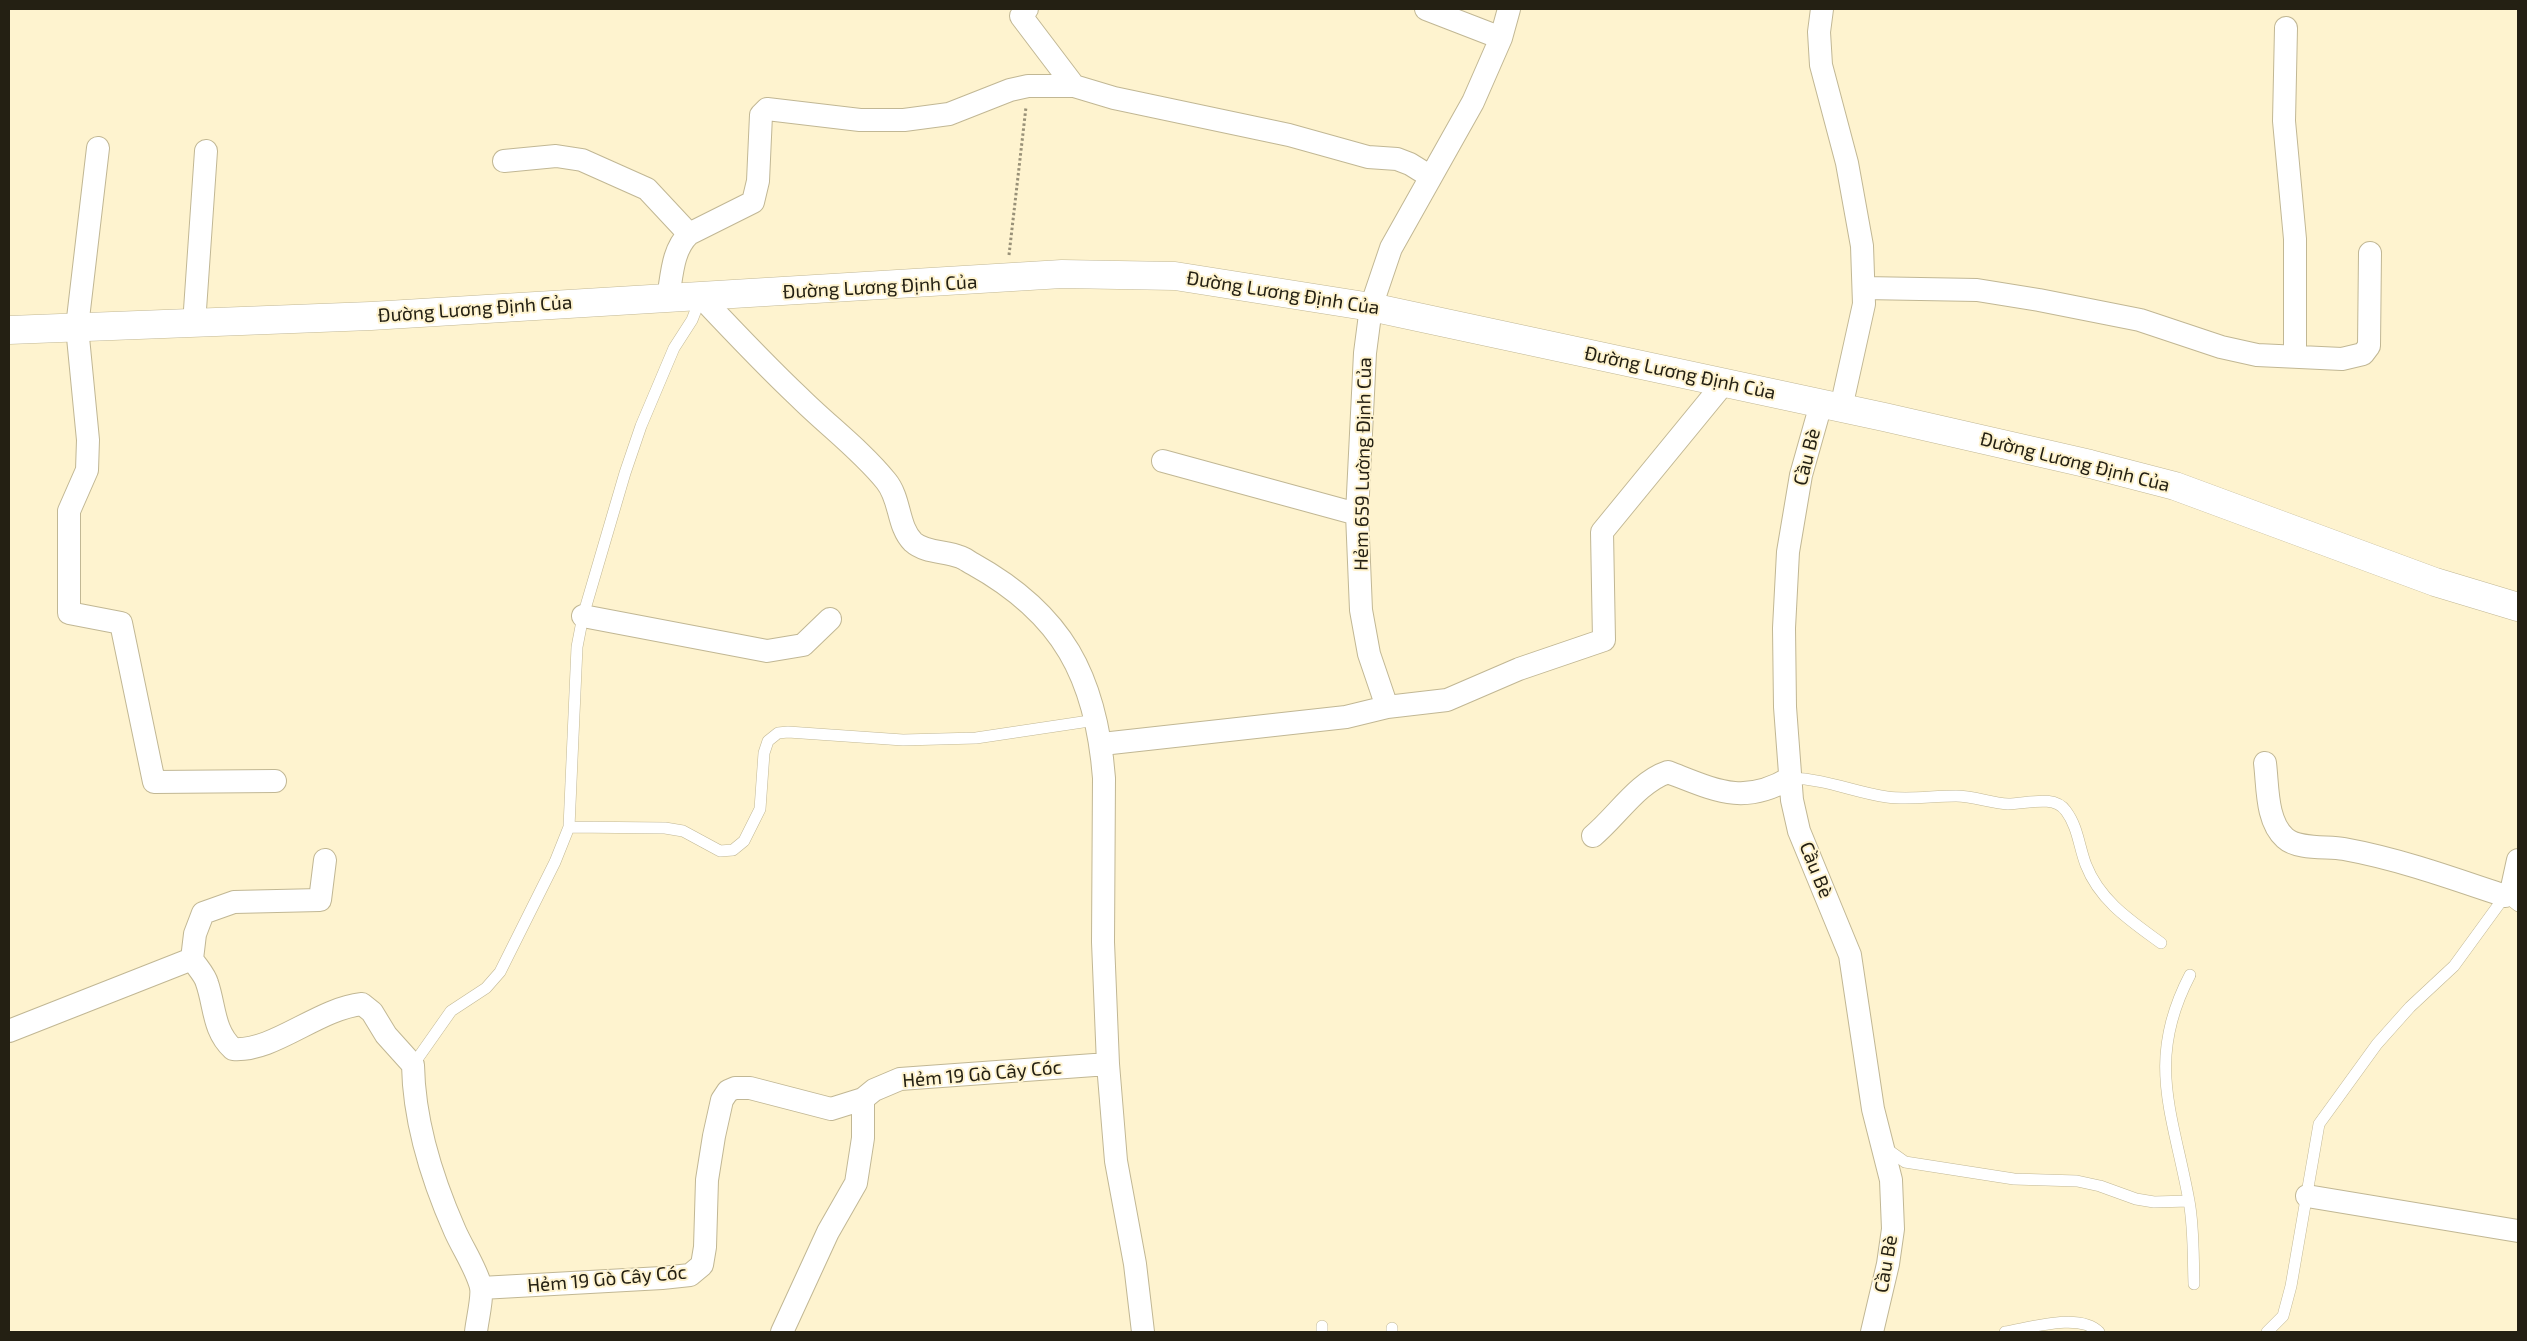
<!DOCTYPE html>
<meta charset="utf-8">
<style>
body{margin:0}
#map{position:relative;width:2527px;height:1341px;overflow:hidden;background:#fef3cf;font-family:"Exo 2",sans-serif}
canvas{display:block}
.frame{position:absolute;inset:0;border:10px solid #242013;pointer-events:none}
</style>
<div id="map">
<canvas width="2527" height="1341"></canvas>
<div class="frame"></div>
</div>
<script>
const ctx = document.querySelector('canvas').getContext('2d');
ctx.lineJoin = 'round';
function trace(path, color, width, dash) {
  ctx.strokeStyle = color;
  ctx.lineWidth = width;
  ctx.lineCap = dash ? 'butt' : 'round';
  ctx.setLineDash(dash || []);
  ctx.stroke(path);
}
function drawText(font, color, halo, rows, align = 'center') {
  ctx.font = font + ' "Exo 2",sans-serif';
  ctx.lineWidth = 4;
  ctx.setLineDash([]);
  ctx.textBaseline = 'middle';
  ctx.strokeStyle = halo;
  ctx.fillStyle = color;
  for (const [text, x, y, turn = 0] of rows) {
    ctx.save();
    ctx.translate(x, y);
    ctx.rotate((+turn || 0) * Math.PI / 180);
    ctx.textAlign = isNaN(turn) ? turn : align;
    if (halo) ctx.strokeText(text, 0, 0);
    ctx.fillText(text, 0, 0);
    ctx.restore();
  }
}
const lane = new Path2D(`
 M1790 778C1827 779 1853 792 1887 797 1910 800 1932 796 1956 796 1973 796 1991 803 2008 804 2026 804 2054 794 2066 811 2078 827 2079 847 2086 865 2100 901 2131 921 2161 943
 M569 827 665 828 683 831 720 851 733 850 744 841 760 809 764 753 768 741 778 733 788 732 903 740 976 738 1096 720
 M2190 975C2145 1061 2173 1113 2189 1201 2194 1228 2193 1257 2194 1284
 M413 1065 451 1011 486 988 500 972 555 862 569 827 577 647 583 616 625 473 641 426 674 348 692 320 701 297
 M1884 1147 1905 1162 2014 1179 2077 1181 2100 1186 2136 1199 2154 1202 2189 1201
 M1322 1332V1326
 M1392 1332V1328
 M2005 1332C2030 1328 2080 1312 2099 1332
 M2267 1332 2283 1316 2291 1286 2319 1124 2377 1044 2410 1007 2454 966 2505 896 2518 906`);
const street = new Path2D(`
 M1027 9 1021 16 1074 86
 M1426 9 1501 38
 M1822 9 1819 32 1821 65 1847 163 1862 246 1864 304 1841 408
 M2286 28 2284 121 2295 239V355
 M98 148 77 327 88 440 87 470 69 511V613L121 623 154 782 275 781
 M504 161 556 156 582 160 647 189 689 234
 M1864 288 1977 290 2039 300 2140 320 2221 347 2257 355 2342 359 2363 354 2369 346 2370 253
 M701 297C733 331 765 365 799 397 827 425 861 450 886 481 901 499 897 526 913 542 925 553 946 551 960 557 964 558 969 562 973 564 1063 614 1096 677 1104 778L1103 942 1108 1064 1116 1161 1135 1264 1143 1332
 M668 298C672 276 672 250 689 234L753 202 758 181 761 115 767 109 860 120H904L949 114 1010 90 1028 86H1074L1114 98 1289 135 1368 157 1397 159 1410 164 1431 177
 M194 324 206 151
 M1821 404 1801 475 1788 552 1784 628 1785 707 1792 800 1799 831 1850 955 1873 1109 1891 1180 1893 1229 1888 1264 1872 1332
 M1163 461 1357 514
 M583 616 767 651 803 645 830 619
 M1387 707 1369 654 1361 610 1357 514 1365 353 1371 307 1391 248 1473 102 1501 38 1509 9
 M1102 744 1346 717 1387 707 1447 700 1519 669 1604 640 1602 532 1724 383
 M2265 763C2268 787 2266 821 2285 838 2298 850 2328 846 2344 849 2399 859 2452 878 2505 896L2511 892 2518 860
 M1593 836C1617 816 1638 782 1668 772 1715 790 1743 806 1790 778
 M192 959 195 934 203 913 234 902 320 900 325 860
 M9 1031 192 959C197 967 205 975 207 983 215 1006 213 1031 233 1049 274 1052 317 1009 362 1004L372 1012 386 1035 413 1065C414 1123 432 1179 455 1231 463 1249 476 1268 481 1287 483 1297 477 1321 476 1332
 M2307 1196 2518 1231
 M481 1288 662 1278 690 1275 702 1265 705 1247 707 1180 714 1136 722 1100 728 1091 735 1088H750L831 1109 863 1099 874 1090 900 1079 1108 1064
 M782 1332 828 1232 856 1183 863 1138V1099`);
const secondary = new Path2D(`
 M9 330 371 316 1062 274 1175 276 1371 307 1884 417 2090 464 2175 486 2435 582 2518 607`);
trace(lane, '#c1b794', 12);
trace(street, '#c1b794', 24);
trace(secondary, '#c1b794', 29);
trace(new Path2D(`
 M1009 255 1026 107`), '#989077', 3, [2.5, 2.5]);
trace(lane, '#fff', 11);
trace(street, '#fff', 22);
trace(secondary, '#fff', 28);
drawText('19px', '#242013', '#fef3cf', [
 ["Đường Lương Định Của",880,287,-3],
 ["Đường Lương Định Của",1283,293,9],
 ["Đường Lương Định Của",475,309,-4],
 ["Đường Lương Định Của",1680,373,12],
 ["Cầu Bè",1807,457,-76],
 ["Đường Lương Định Của",2075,462,14],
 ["Hẻm 659 Lường Định Của",1363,464,-89],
 ["Cầu Bè",1816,870,68],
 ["Hẻm 19 Gò Cây Cóc",982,1074,-5],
 ["Cầu Bè",1886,1264,-80],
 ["Hẻm 19 Gò Cây Cóc",607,1279,-5]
]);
</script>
